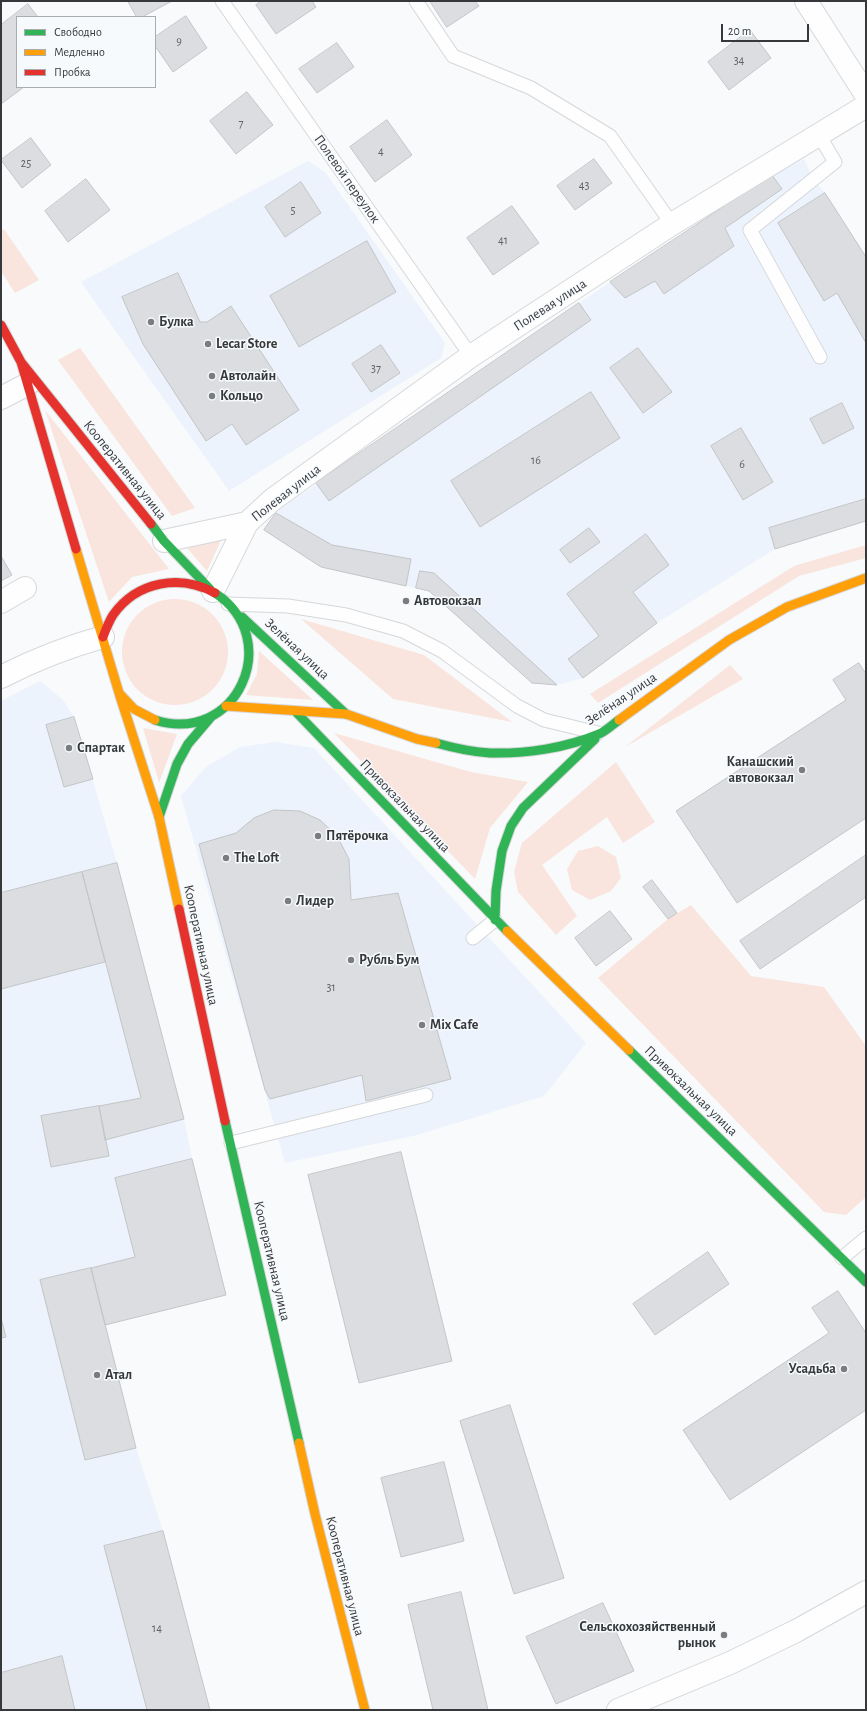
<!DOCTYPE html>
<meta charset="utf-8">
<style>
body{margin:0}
#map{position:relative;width:867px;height:1711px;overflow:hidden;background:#f8fafc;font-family:"Alegreya Sans",sans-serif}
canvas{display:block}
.frame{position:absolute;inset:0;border:2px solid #36383c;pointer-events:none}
.legend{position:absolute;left:16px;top:16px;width:140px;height:72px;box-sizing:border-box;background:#f7fafd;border:1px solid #aaacb0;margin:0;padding:5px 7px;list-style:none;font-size:12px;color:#36383c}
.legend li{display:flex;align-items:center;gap:8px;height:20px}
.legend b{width:20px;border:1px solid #aaacb0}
.scale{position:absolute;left:721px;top:24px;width:88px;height:18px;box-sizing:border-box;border:2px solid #36383c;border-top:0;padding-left:5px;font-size:12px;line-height:14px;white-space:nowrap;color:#36383c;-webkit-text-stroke:3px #f7fafd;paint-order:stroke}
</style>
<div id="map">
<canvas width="867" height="1711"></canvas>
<div class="frame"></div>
<ul class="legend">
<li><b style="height:5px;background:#30b455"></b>Свободно</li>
<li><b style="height:5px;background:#ff9f0a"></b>Медленно</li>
<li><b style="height:5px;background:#e5322d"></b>Пробка</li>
</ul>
<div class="scale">20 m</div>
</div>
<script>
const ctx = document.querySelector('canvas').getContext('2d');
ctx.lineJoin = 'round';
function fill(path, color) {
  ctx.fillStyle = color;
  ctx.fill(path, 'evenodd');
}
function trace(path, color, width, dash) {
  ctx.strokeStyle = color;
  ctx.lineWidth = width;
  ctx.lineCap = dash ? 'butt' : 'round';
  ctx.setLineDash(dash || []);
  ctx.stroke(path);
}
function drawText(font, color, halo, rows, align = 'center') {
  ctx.font = font + ' "Alegreya Sans",sans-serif';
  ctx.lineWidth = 3;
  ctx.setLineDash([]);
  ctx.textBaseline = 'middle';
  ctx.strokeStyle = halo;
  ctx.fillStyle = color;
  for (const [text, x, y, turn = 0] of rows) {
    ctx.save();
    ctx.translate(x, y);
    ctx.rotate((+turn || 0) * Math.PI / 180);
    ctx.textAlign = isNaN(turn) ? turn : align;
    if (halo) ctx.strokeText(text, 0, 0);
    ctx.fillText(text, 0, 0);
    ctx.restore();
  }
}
fill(new Path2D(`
 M804 159 813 179 825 193 866 257V521L775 549 657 623 583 678 557 685 532 683 429 591 321 567 264 530 276 513 283 507 579 303 772 175Z
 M308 161 325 172 445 343 441 358 229 491 81 282Z
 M40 681 63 700 74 717 117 863 184 1119 192 1159 105 1325 136 1448 163 1531 210 1710H1V701Z
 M275 742 314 748 586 1043 544 1096 417 1135 285 1163 181 796 206 767 240 747Z`), '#ecf3fd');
fill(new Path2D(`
 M4 229 39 280 15 293 1 271V231Z
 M80 348 195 508 172 516 58 360Z
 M45 410 169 569 132 577 109 602Z
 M222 538 207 571 185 546Z
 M866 545V558L799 576 598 703 590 694 794 566Z
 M122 652a53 53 0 1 1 106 0a53 53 0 1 1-106 0Z
 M301 619 424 655 512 722 393 699Z
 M259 651 313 700 246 695 257 674Z
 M730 665 743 679 625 747Z
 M143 728 177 734 159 783V782Z
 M334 733 471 772 528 782 490 828 475 879Z
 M616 762 655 822 623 843 607 817 542 865 577 916 556 935 518 892 514 872 522 843Z
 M598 846 616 857 621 878 611 891 590 900 572 890 567 869 578 851Z
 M691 905 751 976 824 987 866 1046V1197L846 1215 824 1212 598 978 668 919Z`), '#f9e5dd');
const building = new Path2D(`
 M128 1H172L142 17H137Z
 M262 1H312L316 7 276 34 256 5Z
 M430 1H475L479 6 447 27Z
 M28 4 38 17H17V87H24L1 104V25Z
 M186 16 207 48 173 72 155 46V37Z
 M750 30 771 58 729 90 708 62Z
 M337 43 354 67 317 93 299 69Z
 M247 92 273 125 236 154 210 121Z
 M387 120 412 155 375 182 350 147Z
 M31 138 51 165 22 188 1 160Z
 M594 159 612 183 575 210 557 186Z
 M772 175 782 189 725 228 734 246 664 294 655 281 625 298 610 282Z
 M86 179 110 210 68 242 45 211Z
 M301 182 321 213 285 237 265 207Z
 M825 193 866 257V343L837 293 824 301 778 223Z
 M512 206 539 243 493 275 467 238Z
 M367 241 396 292 299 347 270 296Z
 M178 273 200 322H207L231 306 299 410 246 445 232 424 206 441 143 344 122 297Z
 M579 303 591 320 329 501 316 483Z
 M381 345 400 373 371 392 352 364Z
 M638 348 672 392 643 413 610 368Z
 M591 392 620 438 480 527 451 481Z
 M842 403 854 428 823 444 810 419Z
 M741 428 773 482 743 500 711 446Z
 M866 499V521L775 549 769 528Z
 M276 513 332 545 411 559 406 586 321 567 264 530Z
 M589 528 600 542 570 563 560 550Z
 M646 534 669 565 633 592 657 623 583 678 568 659 599 636 567 594Z
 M1 556 12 575 1 581Z
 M420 571 434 573 557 685 532 683 429 591 416 588Z
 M859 663 866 674V818L737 903 676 811 846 700 833 680Z
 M74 717 93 779 64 787 46 725Z
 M274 810 300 811 320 820 337 836 349 859 351 900 398 893 451 1079 366 1101 362 1075 270 1099 265 1090 199 844 236 833 254 818Z
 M866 855V897L760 969 740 941Z
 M117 863 184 1119 105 1140 99 1106 141 1098 82 872Z
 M82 872 105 962 1 989V893Z
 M652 880 677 913 668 919 643 887Z
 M610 911 632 939 596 966 575 938Z
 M99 1106 109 1156 51 1167 41 1116Z
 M401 1152 452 1361 359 1383 308 1175Z
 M192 1159 226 1295 105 1325 91 1268 135 1257 115 1178Z
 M708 1252 729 1284 655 1335 633 1304Z
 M91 1268 136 1448 85 1460 40 1280Z
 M838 1291 866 1333V1410L730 1500 683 1430 829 1333 812 1308Z
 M1 1318 6 1337 1 1338Z
 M510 1405 564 1578 514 1594 460 1421Z
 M444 1462 464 1541 401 1557 381 1478Z
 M163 1531 210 1710H147L104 1546Z
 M461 1592 488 1710H433L408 1605Z
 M603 1603 634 1671 556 1704 526 1637Z
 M62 1656 75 1710H1V1673Z`);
fill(building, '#dbdde0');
trace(building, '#c3c5c7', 1);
const lane = new Path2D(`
 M222 1 471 356
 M416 1 453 56 531 88 610 136 672 224
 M819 135 835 162 750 230 820 357
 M228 604 288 606 346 615 403 631 442 651 517 706 544 720 598 733
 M473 938 495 920
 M231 1143 426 1095
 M842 1258 866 1238`);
const street = new Path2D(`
 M806 1 866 95
 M1 398 28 384
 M247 523 272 500 471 356 672 224 866 106
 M164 541 247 523 213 591
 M1 602 25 588
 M1 677C34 660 67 647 103 637
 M618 1710 730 1663 796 1631 866 1592`);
const fast = new Path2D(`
 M151 524 164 541 210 589
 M242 617 346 714
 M295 711 507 931
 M155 720C237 746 285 639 215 593
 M436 743C454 748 472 752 490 753 526 754 566 748 599 734 606 731 612 725 619 720
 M159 817 177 764 188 744 211 717
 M495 920 496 891 502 851 511 826 523 808 595 739
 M629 1050 866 1282
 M225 1121 299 1443`);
const slow = new Path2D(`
 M76 549 119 693 134 709 155 720
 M119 693 159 817 179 909
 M226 706 346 714 417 739 436 743
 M619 720 729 640 787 607 866 578
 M507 931 629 1050
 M299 1443 315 1514 365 1710`);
const jam = new Path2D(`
 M1 325 21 362 151 524
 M21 362 76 549
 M103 637C106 629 109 621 113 615 137 581 180 574 215 593
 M179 909 225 1121`);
trace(lane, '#d5d7d9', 15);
trace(street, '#d5d7d9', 24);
trace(fast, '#d5d7d9', 11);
trace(slow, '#d5d7d9', 11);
trace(jam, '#d5d7d9', 11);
trace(lane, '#fefeff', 13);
trace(street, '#fefeff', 22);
trace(fast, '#30b455', 9);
trace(slow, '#ff9f0a', 9);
trace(jam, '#e5322d', 9);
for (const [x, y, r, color] of [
 [151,322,4,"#7a7c7f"],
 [208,344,4,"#7a7c7f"],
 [212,376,4,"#7a7c7f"],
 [212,396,4,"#7a7c7f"],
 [406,601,4,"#7a7c7f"],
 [69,748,4,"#7a7c7f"],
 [802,770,4,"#7a7c7f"],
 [318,836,4,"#7a7c7f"],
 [226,858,4,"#7a7c7f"],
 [288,901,4,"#7a7c7f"],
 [351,960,4,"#7a7c7f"],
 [422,1025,4,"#7a7c7f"],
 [844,1369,4,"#7a7c7f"],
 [97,1375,4,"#7a7c7f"],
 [724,1635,4,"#7a7c7f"]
]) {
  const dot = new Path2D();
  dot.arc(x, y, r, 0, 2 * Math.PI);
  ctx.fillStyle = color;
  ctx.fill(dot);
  trace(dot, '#f7fafd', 1.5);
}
drawText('12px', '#5f6165', null, [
 ["9",179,41],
 ["34",739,60],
 ["7",241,123],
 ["4",381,151],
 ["25",26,163],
 ["43",584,185],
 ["5",293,210],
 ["41",503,240],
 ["37",376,368],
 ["16",536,460],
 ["6",742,464],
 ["31",331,987],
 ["14",157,1628]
]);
drawText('14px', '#36383c', '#f7fafd', [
 ["Полевой переулок",347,179,55],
 ["Полевая улица",550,305,-33],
 ["Кооперативная улица",125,470,51],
 ["Полевая улица",286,493,-38],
 ["Зелёная улица",297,649,43],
 ["Зелёная улица",621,699,-34],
 ["Привокзальная улица",405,806,46],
 ["Кооперативная улица",201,945,78],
 ["Привокзальная улица",691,1091,44],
 ["Кооперативная улица",272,1261,77],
 ["Кооперативная улица",345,1576,76]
]);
drawText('bold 14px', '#36383c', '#f7fafd', [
 ["Булка",159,322],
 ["Lecar Store",216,344],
 ["Автолайн",220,376],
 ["Кольцо",220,396],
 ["Автовокзал",414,601],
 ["Спартак",77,748],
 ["Канашский",794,762,"right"],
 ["автовокзал",794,778,"right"],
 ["Пятёрочка",326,836],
 ["The Loft",234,858],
 ["Лидер",296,901],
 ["Рубль Бум",359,960],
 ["Mix Cafe",430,1025],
 ["Усадьба",836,1369,"right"],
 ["Атал",105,1375],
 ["Сельскохозяйственный",716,1627,"right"],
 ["рынок",716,1643,"right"]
], 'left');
</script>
